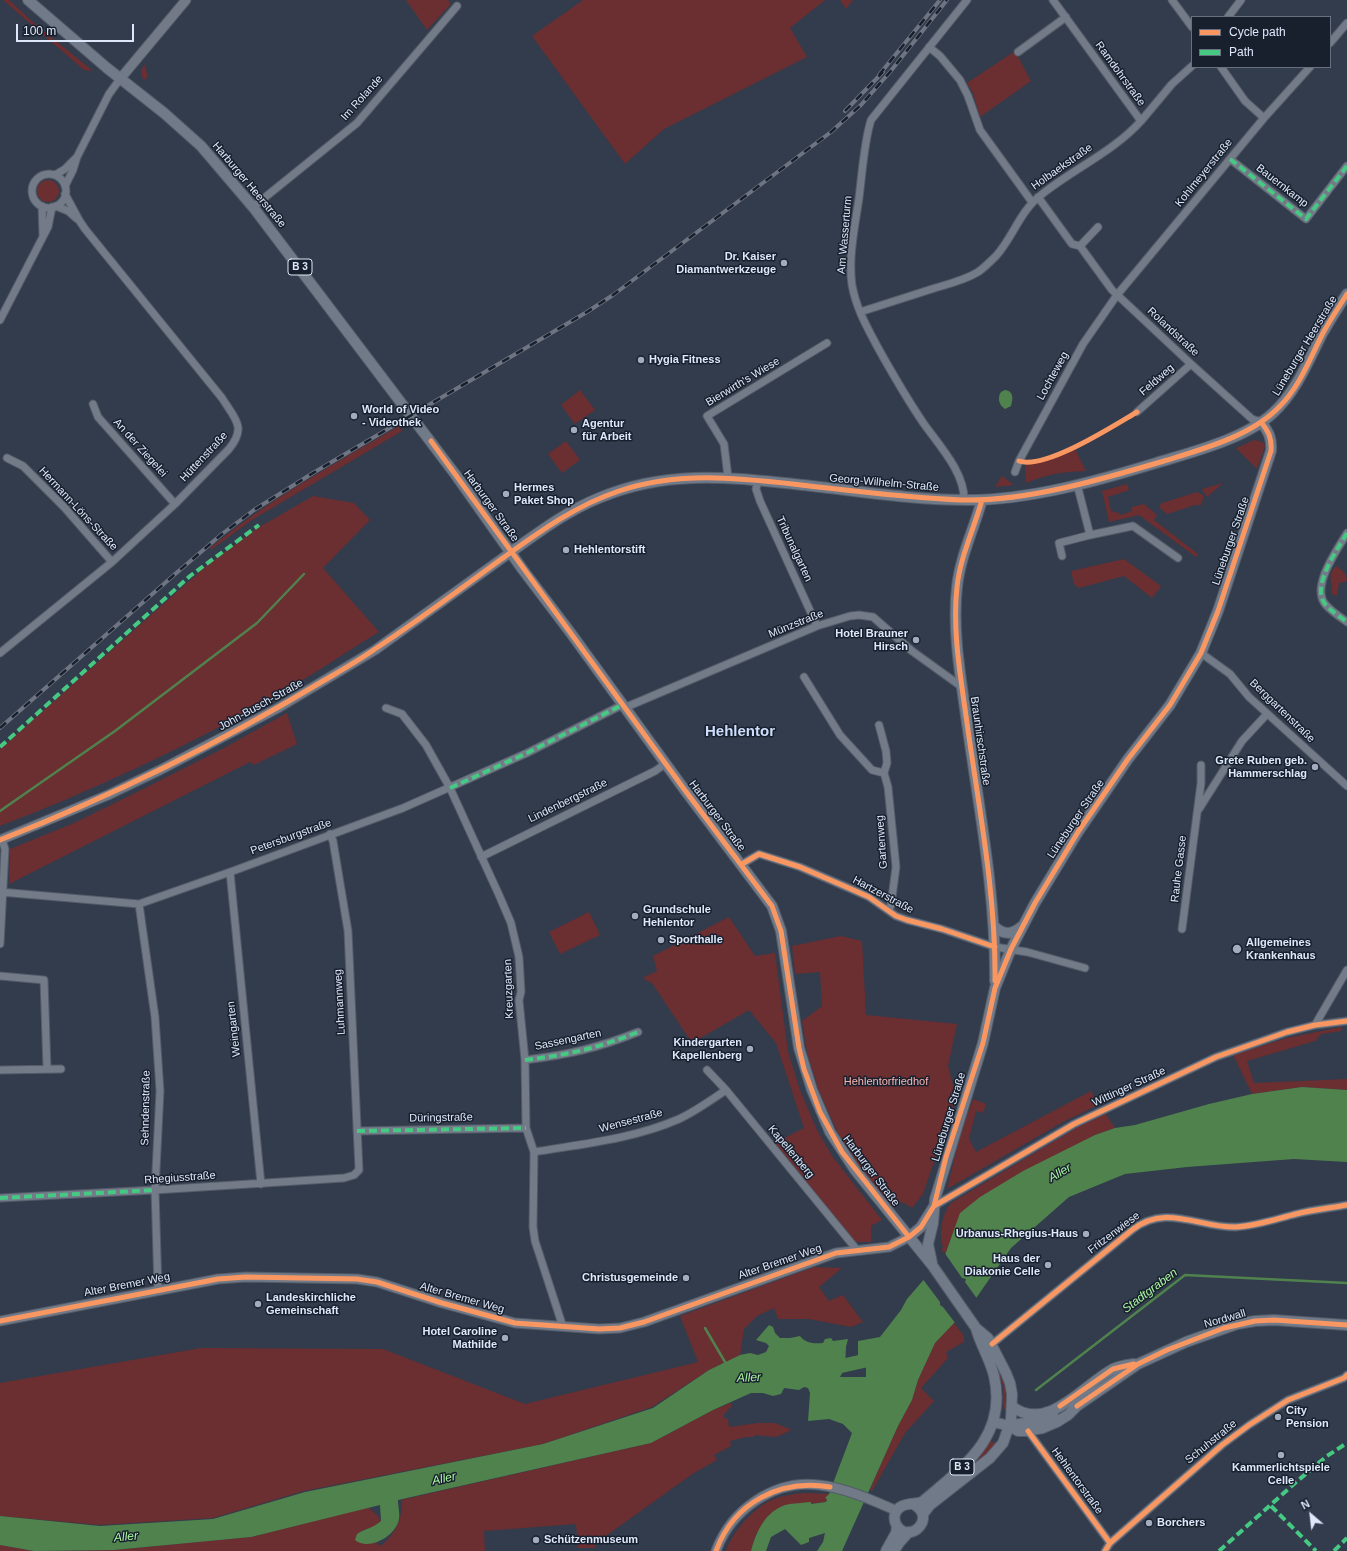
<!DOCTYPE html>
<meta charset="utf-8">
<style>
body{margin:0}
#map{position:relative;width:1347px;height:1551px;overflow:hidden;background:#323c4c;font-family:Arial,sans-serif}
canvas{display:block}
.legend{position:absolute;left:1191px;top:16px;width:140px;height:52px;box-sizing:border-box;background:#18202d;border:1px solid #67707f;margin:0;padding:5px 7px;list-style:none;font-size:12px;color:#dee8fb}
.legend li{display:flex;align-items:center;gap:8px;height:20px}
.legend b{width:20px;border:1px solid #67707f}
.north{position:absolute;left:1291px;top:1495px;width:40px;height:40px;-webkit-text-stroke:3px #18202d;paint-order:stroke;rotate:332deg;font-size:11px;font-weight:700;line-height:16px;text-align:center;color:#dee8fb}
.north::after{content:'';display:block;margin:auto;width:14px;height:18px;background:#dee8fb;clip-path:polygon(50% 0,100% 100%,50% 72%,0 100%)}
.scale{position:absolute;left:16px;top:24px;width:118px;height:18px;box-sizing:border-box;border:2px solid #dee8fb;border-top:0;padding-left:5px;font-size:12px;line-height:14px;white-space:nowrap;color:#dee8fb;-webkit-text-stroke:3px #18202d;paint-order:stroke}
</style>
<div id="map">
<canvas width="1347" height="1551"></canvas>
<ul class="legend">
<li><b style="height:5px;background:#f99763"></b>Cycle path</li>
<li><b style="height:5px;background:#46c982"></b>Path</li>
</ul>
<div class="north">N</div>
<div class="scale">100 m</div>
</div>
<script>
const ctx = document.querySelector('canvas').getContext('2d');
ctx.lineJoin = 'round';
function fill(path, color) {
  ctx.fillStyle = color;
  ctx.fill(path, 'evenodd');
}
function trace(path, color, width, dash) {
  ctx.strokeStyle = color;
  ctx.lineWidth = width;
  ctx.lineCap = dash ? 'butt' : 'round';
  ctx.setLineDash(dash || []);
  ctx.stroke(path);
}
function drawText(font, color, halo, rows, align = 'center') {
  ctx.font = font + ' Arial,sans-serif';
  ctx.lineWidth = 3;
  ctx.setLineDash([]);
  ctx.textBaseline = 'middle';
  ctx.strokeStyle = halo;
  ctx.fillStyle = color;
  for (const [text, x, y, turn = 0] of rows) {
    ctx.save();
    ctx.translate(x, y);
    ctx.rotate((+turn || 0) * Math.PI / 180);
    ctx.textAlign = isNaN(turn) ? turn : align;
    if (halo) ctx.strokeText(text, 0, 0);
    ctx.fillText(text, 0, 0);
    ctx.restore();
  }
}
fill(new Path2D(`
 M3 0H9L35 24 93 71 84 70Z
 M406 0H448L451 4 427 30Z
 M583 0H825L790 28 807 57 664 129 625 164 532 36Z
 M840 0H853L846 9Z
 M1015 51 1031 81 980 117 973 93 967 83Z
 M145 65 148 77 144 80C140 75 140 68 145 65Z
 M37 191a11 11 0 1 1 22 0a11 11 0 1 1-22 0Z
 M580 390 595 410 575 424 561 405Z
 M399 426 402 431 252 520 211 550 210 548C268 500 334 464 399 426Z
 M1254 440C1259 441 1263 441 1265 446L1257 469 1236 448Z
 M566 441 580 460 562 473 548 454Z
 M1075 449 1086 471C1063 472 1047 474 1026 483L1025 465 1052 459Z
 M1002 476 1014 485 995 487Z
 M1223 483 1207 497 1202 489Z
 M1127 484 1129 490 1108 497 1111 511 1119 513 1121 515 1132 511V507L1144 504 1157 515 1154 520 1198 554 1196 557 1139 515 1109 522 1102 491Z
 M1197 492 1203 495V499L1201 505H1195L1167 514 1160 508V505L1162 503Z
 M313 496 354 503 370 520 323 568 379 632C344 653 310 677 274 697 186 747 94 790 0 826V749L205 567 256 529Z
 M1124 559 1161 586 1152 598 1124 576 1079 588 1074 584 1071 571Z
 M1336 566C1342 570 1347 573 1347 581L1339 583 1337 596 1332 594C1333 583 1326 575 1336 566Z
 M287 713 297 744 254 765 250 762 9 884 10 849 74 823 135 793 222 749Z
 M589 912 600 935 560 954 549 932Z
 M729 917 755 956 775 953 788 1052 800 1090 817 1130 832 1156 882 1220 871 1226V1242H847L769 1146 804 1128 776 1043 749 1010 692 1043 652 983 645 980 644 977 657 971 653 956Z
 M841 936 862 941 866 1015 957 1024 948 1066 956 1097 923 1194 912 1208 902 1202 892 1209 858 1166 838 1133 819 1091 807 1052 802 1021 822 1006 820 972 795 974 792 946Z
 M1341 1027 1342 1031 1321 1034 1315 1041 1247 1061 1254 1083 1347 1079V1090L1302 1087 1252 1094 1233 1055 1287 1038Z
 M1091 1091 1098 1105 1061 1123 947 1189 959 1139 973 1099 986 1104 983 1113 976 1111 969 1139 976 1152Z
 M1105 1113 1115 1128 1095 1135 953 1234 945 1255 941 1250 943 1248C939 1234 941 1215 951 1203L1078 1127Z
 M814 1267 842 1268 819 1287 829 1301 843 1295 863 1322 851 1327 809 1319H778L774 1308 757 1316 744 1329 740 1355 709 1370 652 1407 543 1444 304 1491 213 1518 100 1525 0 1516V1383L201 1348 383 1349 525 1404 698 1362 680 1316Z
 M954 1323 964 1336V1342L946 1352 948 1358 921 1388 934 1401 905 1433 872 1491 870 1489 898 1426 912 1400 918 1380 935 1343Z
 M999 1374H1001L1007 1390 1009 1410 1003 1409V1386Z
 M731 1403V1407L724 1414V1418L728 1419 729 1427 758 1423H775L792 1430 776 1437 754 1435V1437H746L730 1441 731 1446 714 1455 717 1460 694 1473 603 1538 596 1544 595 1548H578L576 1524 484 1531 485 1551H49L114 1550 251 1537 368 1507 378 1516 381 1521 374 1527 362 1530 380 1546C394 1537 404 1517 401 1500L651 1443 713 1410Z
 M990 1440 996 1444 990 1452 932 1499 977 1459Z
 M804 1493 829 1494 826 1498 827 1499 825 1502 810 1504 811 1502 756 1533 751 1551H726C732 1532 755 1506 774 1499 784 1495 794 1494 804 1493Z
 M0 1545 34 1551H0Z`), '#6b2e31');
fill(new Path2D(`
 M1005 390C1014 391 1013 399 1011 406L1005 409C999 405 997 398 1001 392Z
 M1302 1087 1347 1090V1162L1294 1159 1187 1167 1125 1174 1069 1197 1011 1248 972 1304 935 1343 918 1380 912 1400 898 1426 842 1551H817L823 1542 825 1533 809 1538V1542L801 1545 785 1529 771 1537 766 1551H751C756 1532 765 1512 785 1505 793 1503 803 1503 811 1502V1504L826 1502 827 1499 825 1498 829 1494 852 1433 843 1424 829 1419 808 1421 810 1393 808 1388 804 1387 799 1390 784 1388 781 1394 773 1396 763 1393H751L713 1410 651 1443 398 1500C398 1506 400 1513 399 1519 396 1537 368 1551 355 1540L357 1534C366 1528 372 1529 381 1521L380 1505 251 1537 114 1550 34 1551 0 1545V1516L100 1526 213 1519 305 1492 543 1444 653 1408 709 1370 740 1355 750 1353 758 1355 766 1352 769 1346 766 1343 756 1340 769 1325 773 1327 775 1333 780 1338H790L800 1336C805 1343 814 1344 823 1343L825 1339 831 1338 833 1341 848 1339 846 1347 845 1368 840 1377H866V1365H858V1341L880 1337 901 1310 907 1299 945 1255 960 1213 980 1197 1023 1171 1095 1135 1115 1128 1135 1125 1209 1104 1252 1094Z`), '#50824d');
fill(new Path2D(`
 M944 1252 962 1278 966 1279 965 1282 978 1300 956 1324 943 1307 940 1305V1302L922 1278Z`), '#323c4c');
trace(new Path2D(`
 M0 811 115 731 257 623 304 574
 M705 1328 725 1362
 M1036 1390 1185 1275 1347 1283`), '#50824d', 2.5);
trace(new Path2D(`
 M828 1369 868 1360 874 1355`), '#50824d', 14);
const street = new Path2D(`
 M1053 0 1141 121 1172 84 1192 66
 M1172 0 1192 27
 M1228 17 1241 0
 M1330 43 1347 23
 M929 47 940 56 960 80 968 96 980 130 1032 202
 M1018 52 1066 17
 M1221 67 1245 101 1264 118
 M1230 159 1306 219 1347 166
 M32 191a17 17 0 1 1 34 0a17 17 0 1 1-34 0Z
 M55 175 65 169 76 158
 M65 186 73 170 77 157 109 94 120 79
 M1038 197 1072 244 1080 246 1112 290 1191 364 1252 419 1261 422
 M42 206 43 236
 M56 206 68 211 77 219
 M253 207 357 123 457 6
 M1080 246 1098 227
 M860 312C885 304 910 296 935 288 949 284 965 280 978 272 984 268 991 261 996 256 1013 237 1020 211 1041 195 1073 169 1113 152 1141 121
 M0 320 48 227 52 207
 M93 404 98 417 175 504
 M1137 412 1191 364
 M7 458 23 466 64 507 112 562
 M1015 472 1019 461 1083 344 1117 295 1264 118 1310 67
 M728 477 724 444 707 416 827 343
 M758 480 756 489 760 501 817 626
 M1077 484 1090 535 1133 526 1178 558
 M964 500C965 473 939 445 924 424 907 399 892 373 877 346 867 327 856 308 852 285 848 257 855 226 859 198 862 175 864 142 871 120L967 0
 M1347 533C1337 550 1311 586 1325 604 1331 611 1340 617 1347 622
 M1062 556 1059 543 1090 535
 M0 653 112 562 175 504 229 449C247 427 235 419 222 398L85 229 79 220 65 194
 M1201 653 1230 674 1249 697 1347 786
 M804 677 840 735 872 770 884 773
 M386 708 402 714 426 745 450 788 499 895 511 923 519 957 521 992 519 1000 525 1060 526 1128 534 1152 533 1227 535 1241 563 1327
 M624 708 817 626 850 616 859 615 873 617 912 651 962 687
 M879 725 886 751 887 763 884 773 888 787 896 867 891 905 889 910
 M1199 809 1242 741 1267 714
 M481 857 655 771 665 764
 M742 864 759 854 800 867 851 889 869 897 896 916 907 920 942 929 995 947 1027 952 1085 968
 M230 872 261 1184
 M0 892 139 904 233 871 403 808 527 753 622 705
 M139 904 155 1017 160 1091 155 1190 158 1289
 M1182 929 1201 783V765
 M0 944 5 849 2 840
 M0 976 44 980 47 1069
 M1315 1025 1347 970
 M525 1060C567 1055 598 1048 638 1032
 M0 1070 61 1069
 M707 1070 726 1090 857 1250
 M357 1131 526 1128
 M534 1152C582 1144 633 1139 679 1119 696 1111 711 1100 726 1090
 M0 1198 155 1190 344 1178 354 1175 359 1170 348 931 333 841 330 834
 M934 1206 1074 1124 1216 1057 1287 1032 1315 1025 1347 1021
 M992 1344 1132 1230C1166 1203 1199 1228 1236 1227 1256 1226 1276 1219 1296 1214 1312 1210 1330 1208 1347 1205
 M1028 1431 1110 1543
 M1105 1551 1110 1543 1222 1445 1249 1425 1288 1400 1344 1378 1347 1375`);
const secondary = new Path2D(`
 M120 79 186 0
 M0 840 108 795 160 770 278 708 375 650 511 552
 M0 1321 218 1279 246 1277 357 1279 377 1282 442 1303 515 1323 599 1329 620 1328 644 1322 836 1253 889 1247 909 1237
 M716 1551C731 1510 774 1479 819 1485 846 1488 872 1500 897 1511`);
const primary = new Path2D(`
 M28 0 107 68 164 113 201 146 253 207 455 474 523 570 570 632 684 789 772 906 781 931 799 1048 812 1090 830 1132 855 1170 932 1265 976 1328 988 1338 1006 1373 1010 1383 1012 1394 1011 1420 1003 1443 990 1458 930 1505 923 1514
 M982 500C974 529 960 557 957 587 952 631 961 679 967 723 979 809 996 894 995 981
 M511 552C539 532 567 511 599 498 665 470 726 477 794 484 851 490 910 500 968 500 1030 500 1097 481 1156 463 1192 452 1245 439 1273 413 1296 392 1308 362 1322 334 1330 320 1338 307 1347 294
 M994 926C1003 935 1012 935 1021 927
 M909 1237 921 1227 933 1208
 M932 1263 928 1244 933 1223 935 1199 983 1043 995 988 1011 949 1035 903 1078 832 1128 759 1170 705 1201 653 1218 611 1271 451C1272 439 1269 432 1261 422
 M1013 1407C1048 1433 1084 1384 1113 1369 1119 1366 1126 1365 1134 1364
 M993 1422 1010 1426 1018 1431H1026L1043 1428 1057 1422 1068 1415 1077 1406 1138 1364 1186 1342 1237 1324 1255 1321 1274 1320 1347 1325
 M1010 1426C1024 1422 1040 1422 1054 1417
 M913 1504C938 1517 910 1545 897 1526 895 1523 894 1518 895 1514 899 1502 912 1505 922 1502 963 1467 1008 1437 994 1376 990 1359 980 1344 976 1328
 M886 1551 896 1533 897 1526
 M894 1551 899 1543 909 1532`);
trace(street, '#535b68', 9);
trace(secondary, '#535b68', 11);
trace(primary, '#535b68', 12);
trace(street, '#737a88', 7);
trace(secondary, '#727a88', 9);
trace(primary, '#717a89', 10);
const rail = new Path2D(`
 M879 75 940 0
 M845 111 883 72
 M0 728 174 575 222 534 254 510 313 473 587 312 613 295 831 132 861 105 890 72 947 0`);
trace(rail, '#6e7482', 4);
trace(rail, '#18202d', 2.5, [8]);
trace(new Path2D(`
 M1230 159 1306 219 1347 166
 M1347 533C1337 550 1311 586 1325 604 1331 611 1340 617 1347 622
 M0 747 190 576 259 525
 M450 788 527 753 622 705
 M525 1060C567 1055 598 1048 638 1032
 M357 1131 526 1128
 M0 1198 155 1190
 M1271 1506 1316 1551
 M1219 1551 1295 1483 1327 1456 1347 1443
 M1334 1551 1347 1538`), '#46c982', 4, [8, 4]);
trace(new Path2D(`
 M431 441 684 789 772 906 781 931 799 1048 804 1069 820 1112 842 1152 909 1237
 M1019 461C1045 470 1113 426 1137 412
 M982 500C974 529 960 557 957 587 952 631 961 679 967 723 979 809 996 894 995 981
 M0 840C112 796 220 743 323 681 340 671 358 661 375 649 418 621 459 590 500 560 538 533 574 506 619 491 680 471 738 478 801 485 854 491 908 498 961 500 1025 502 1103 479 1164 461 1203 449 1252 436 1280 406 1300 386 1310 358 1323 333 1330 320 1339 307 1347 294
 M742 864 759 854 800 867 851 889 869 897 896 916 907 920 942 929 995 947
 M934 1206 1074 1124 1216 1057 1287 1032 1315 1025 1347 1021
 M0 1321 218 1279 246 1277 357 1279 377 1282 442 1303 515 1323 599 1329 620 1328 644 1322 836 1253 889 1247 909 1237 921 1227 934 1206 946 1157 983 1043 995 988 1011 949 1035 903 1078 832 1128 759 1170 705 1201 653 1218 611 1271 451C1272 439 1269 432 1261 422
 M992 1344 1132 1230C1166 1203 1199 1228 1236 1227 1256 1226 1276 1219 1296 1214 1312 1210 1330 1208 1347 1205
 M1060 1406 1113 1369 1134 1364
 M1077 1406 1138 1364 1167 1350 1224 1328 1255 1321 1274 1320 1347 1325
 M1028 1431 1110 1543
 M716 1551C734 1502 780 1479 830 1487
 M1105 1551 1110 1543 1222 1445 1249 1425 1288 1400 1344 1378 1347 1375`), '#f99763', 5);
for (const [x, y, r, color] of [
 [784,263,4,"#a2acbe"],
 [641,360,4,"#a2acbe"],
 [354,416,4,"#a2acbe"],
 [574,430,4,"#a2acbe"],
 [506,494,4,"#a2acbe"],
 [566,550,4,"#a2acbe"],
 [916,640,4,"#a2acbe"],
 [1315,767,4,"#a2acbe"],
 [635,916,4,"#a2acbe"],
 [661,940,4,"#a2acbe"],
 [1237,949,5,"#a2acbe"],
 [750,1049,4,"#a2acbe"],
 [1086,1234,4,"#a2acbe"],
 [1048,1265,4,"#a2acbe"],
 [686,1278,4,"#a2acbe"],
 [258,1304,4,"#a2acbe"],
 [505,1338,4,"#a2acbe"],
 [1278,1417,4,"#a2acbe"],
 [1281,1455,4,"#a2acbe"],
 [1149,1523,4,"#a2acbe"],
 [536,1540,4,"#a2acbe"]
]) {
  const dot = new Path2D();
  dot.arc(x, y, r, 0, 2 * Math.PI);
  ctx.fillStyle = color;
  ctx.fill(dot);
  trace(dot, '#18202d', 1.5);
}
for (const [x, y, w] of [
 [300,267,24],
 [962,1467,24]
]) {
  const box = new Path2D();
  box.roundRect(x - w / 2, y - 8, w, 16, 3);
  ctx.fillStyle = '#18202d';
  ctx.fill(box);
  trace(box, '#dee8fb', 1);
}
drawText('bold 10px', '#dee8fb', null, [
 ["B 3",300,267],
 ["B 3",962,1467]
]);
drawText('11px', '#dee8fb', '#18202d', [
 ["Ramdohrstraße",1120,74,54],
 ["Im Rolande",362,98,-48],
 ["Holbaekstraße",1062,167,-35],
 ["Kohlmeyerstraße",1204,173,-51],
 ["Harburger Heerstraße",249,185,50],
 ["Bauernkamp",1282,186,38],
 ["Am Wasserturm",845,235,-85],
 ["Rolandstraße",1173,332,43],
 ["Lüneburger Heerstraße",1305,346,-59],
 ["Lochteweg",1053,376,-61],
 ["Feldweg",1157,380,-41],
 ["Bierwirth's Wiese",743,382,-31],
 ["An der Ziegelei",140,448,48],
 ["Hüttenstraße",204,457,-47],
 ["Georg-Wilhelm-Straße",884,483,5],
 ["Harburger Straße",491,506,54],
 ["Hermann-Löns-Straße",78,509,47],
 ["Lüneburger Straße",1231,541,-71],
 ["Tribunalgarten",794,549,65],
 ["Münzstraße",796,624,-22],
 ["John-Busch-Straße",261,705,-29],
 ["Berggartenstraße",1282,711,44],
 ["Braunhirschstraße",980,741,82],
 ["Lindenbergstraße",568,801,-26],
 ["Harburger Straße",717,816,53],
 ["Lüneburger Straße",1076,819,-56],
 ["Petersburgstraße",291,837,-20],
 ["Gartenweg",882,842,-94],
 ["Rauhe Gasse",1179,869,-83],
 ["Hartzerstraße",883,895,28],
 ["Kreuzgarten",509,989,-92],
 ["Luhmannweg",340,1002,-93],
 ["Weingarten",234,1029,-96],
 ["Sassengarten",568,1040,-12],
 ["Wittinger Straße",1129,1087,-25],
 ["Sehndenstraße",146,1108,-89],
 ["Lüneburger Straße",949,1117,-73],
 ["Düringstraße",441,1118,-1],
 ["Wensestraße",631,1121,-15],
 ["Kapellenberg",791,1152,50],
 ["Harburger Straße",871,1171,53],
 ["Rhegiusstraße",180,1178,-4],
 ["Fritzenwiese",1114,1233,-37],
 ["Alter Bremer Weg",780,1262,-19],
 ["Alter Bremer Weg",127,1285,-11],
 ["Alter Bremer Weg",462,1298,16],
 ["Nordwall",1225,1319,-16],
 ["Schuhstraße",1211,1442,-39],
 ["Hehlentorstraße",1077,1481,54]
]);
drawText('bold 11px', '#dee8fb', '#18202d', [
 ["Dr. Kaiser",776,257,"right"],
 ["Diamantwerkzeuge",776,270,"right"],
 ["Hygia Fitness",649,360],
 ["World of Video",362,410],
 ["- Videothek",362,423],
 ["Agentur",582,424],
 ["für Arbeit",582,437],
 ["Hermes",514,488],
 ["Paket Shop",514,501],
 ["Hehlentorstift",574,550],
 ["Hotel Brauner",908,634,"right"],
 ["Hirsch",908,647,"right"],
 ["Grete Ruben geb.",1307,761,"right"],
 ["Hammerschlag",1307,774,"right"],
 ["Grundschule",643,910],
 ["Hehlentor",643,923],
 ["Sporthalle",669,940],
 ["Allgemeines",1246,943],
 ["Krankenhaus",1246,956],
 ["Kindergarten",742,1043,"right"],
 ["Kapellenberg",742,1056,"right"],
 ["Urbanus-Rhegius-Haus",1078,1234,"right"],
 ["Haus der",1040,1259,"right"],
 ["Diakonie Celle",1040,1272,"right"],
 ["Christusgemeinde",678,1278,"right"],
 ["Landeskirchliche",266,1298],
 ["Gemeinschaft",266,1311],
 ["Hotel Caroline",497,1332,"right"],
 ["Mathilde",497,1345,"right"],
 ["City",1286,1411],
 ["Pension",1286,1424],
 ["Kammerlichtspiele",1281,1468,"center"],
 ["Celle",1281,1481,"center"],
 ["Borchers",1157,1523],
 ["Schützenmuseum",544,1540]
], 'left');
drawText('11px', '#fab4b1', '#18202d', [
 ["Hehlentorfriedhof",886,1082]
]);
drawText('italic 12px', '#aaf6a1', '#18202d', [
 ["Aller",1060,1173,-30],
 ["Stadtgraben",1150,1291,-37],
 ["Aller",749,1378,-2],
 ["Aller",444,1479,-12],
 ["Aller",126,1537,-5]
]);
drawText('bold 15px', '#cddefc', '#18202d', [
 ["Hehlentor",740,732]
]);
</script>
